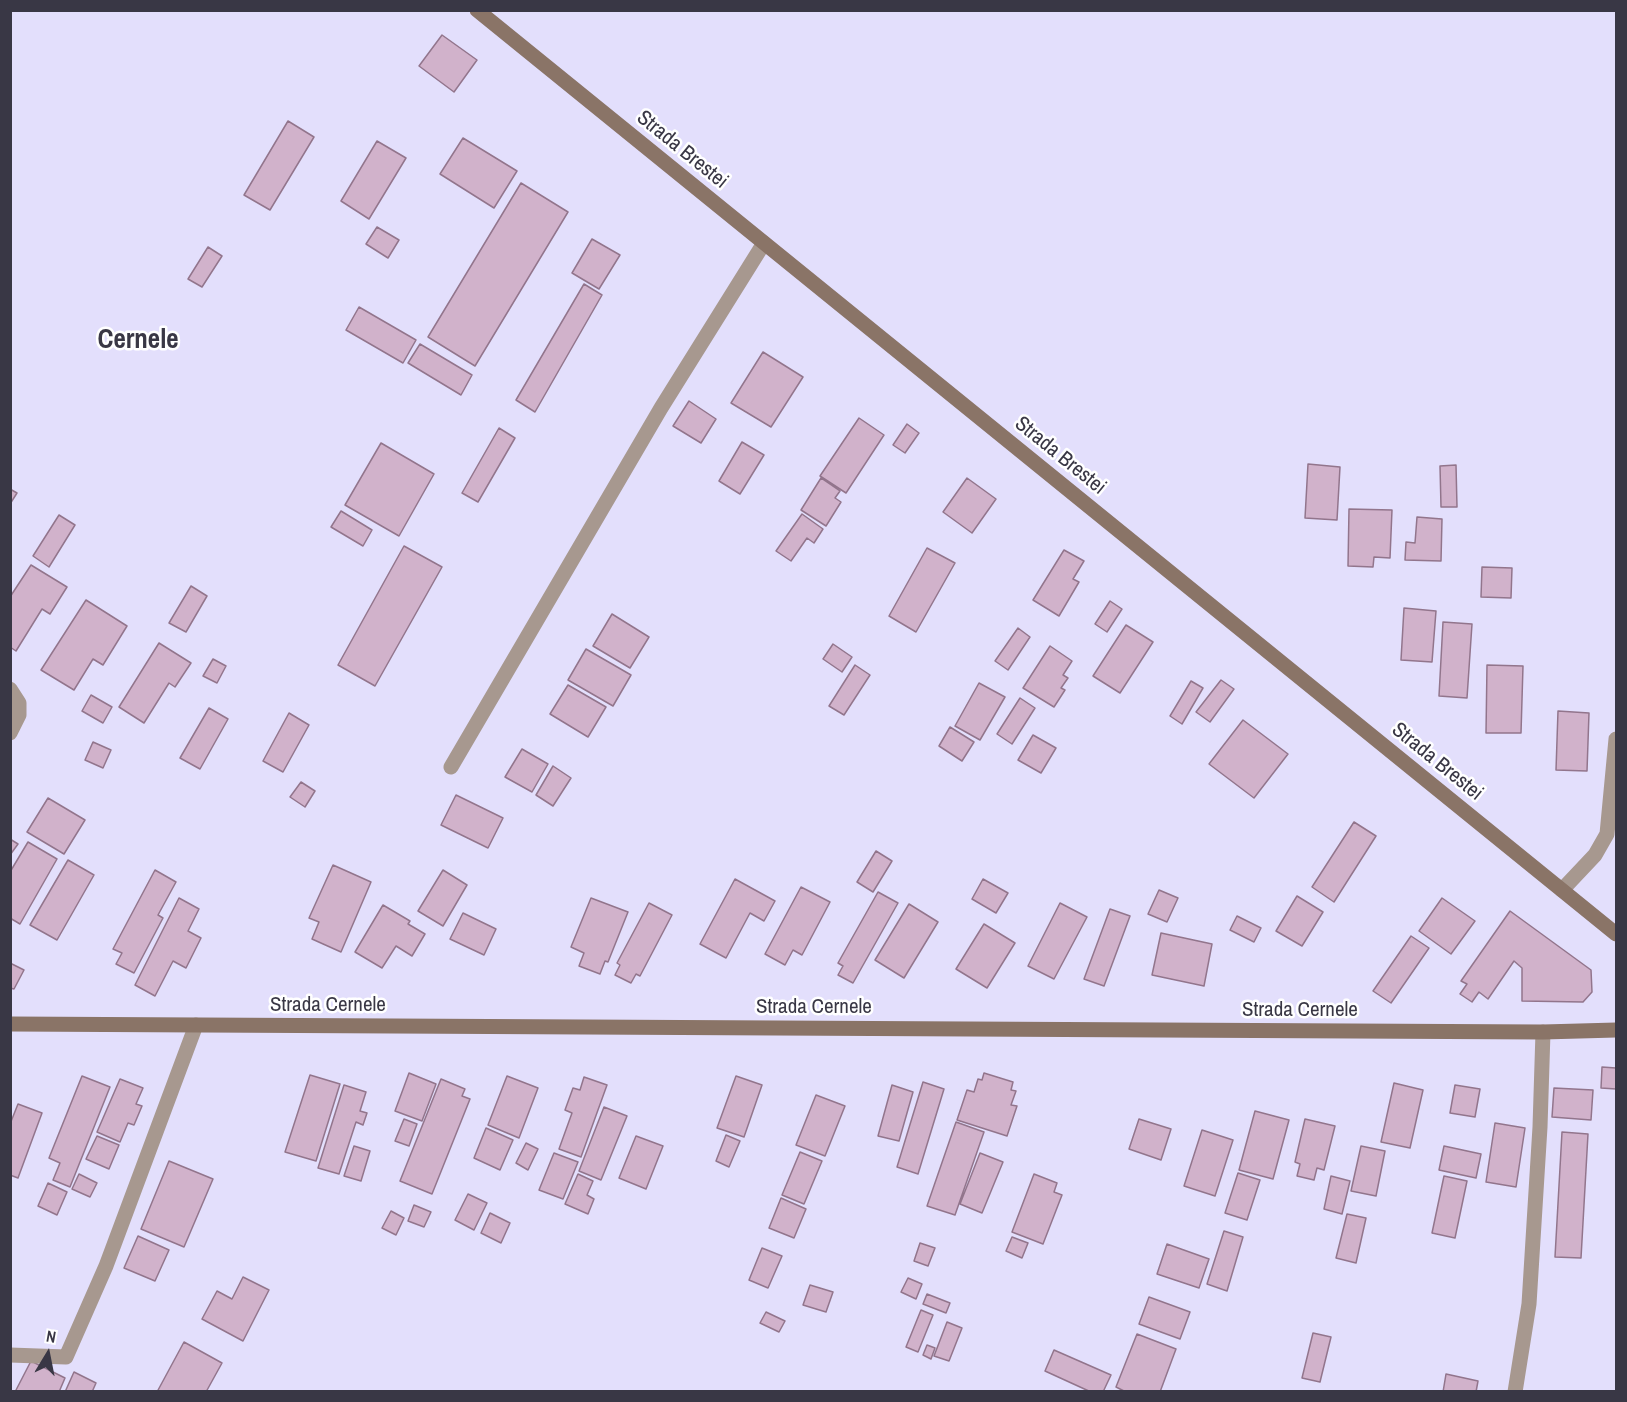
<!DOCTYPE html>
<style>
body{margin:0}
#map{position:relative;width:1627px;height:1402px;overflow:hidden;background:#e3dffc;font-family:"Archivo Narrow",sans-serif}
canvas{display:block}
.frame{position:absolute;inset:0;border:12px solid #393745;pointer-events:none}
.north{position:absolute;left:18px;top:1324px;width:60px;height:60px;-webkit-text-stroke:4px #fff;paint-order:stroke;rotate:10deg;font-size:16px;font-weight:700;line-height:24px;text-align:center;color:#393745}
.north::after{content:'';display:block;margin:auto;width:21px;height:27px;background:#393745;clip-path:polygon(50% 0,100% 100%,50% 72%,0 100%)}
</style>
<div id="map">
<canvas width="1627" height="1402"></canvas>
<div class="frame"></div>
<div class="north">N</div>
</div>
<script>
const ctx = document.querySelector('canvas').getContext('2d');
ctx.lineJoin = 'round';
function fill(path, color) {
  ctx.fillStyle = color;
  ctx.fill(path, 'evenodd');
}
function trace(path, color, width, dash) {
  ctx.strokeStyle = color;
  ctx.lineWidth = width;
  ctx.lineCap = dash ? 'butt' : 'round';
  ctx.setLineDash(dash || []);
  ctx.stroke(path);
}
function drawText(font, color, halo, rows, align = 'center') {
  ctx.font = font + ' "Archivo Narrow",sans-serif';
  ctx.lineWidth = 5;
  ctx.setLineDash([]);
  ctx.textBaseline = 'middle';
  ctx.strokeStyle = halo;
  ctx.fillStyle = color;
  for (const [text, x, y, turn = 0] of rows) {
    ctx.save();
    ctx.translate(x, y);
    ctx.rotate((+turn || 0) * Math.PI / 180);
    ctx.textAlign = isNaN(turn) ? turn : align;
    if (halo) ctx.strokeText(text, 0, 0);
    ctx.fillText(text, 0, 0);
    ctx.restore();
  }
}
const building = new Path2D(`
 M442 35 477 60 454 92 419 66Z
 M288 121 314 137 270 210 244 195Z
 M463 138 517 171 494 208 440 174Z
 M377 141 406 158 369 219 341 201Z
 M521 183 568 212 475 366 428 337Z
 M377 227 399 240 388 258 366 244Z
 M592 239 620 255 599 289 572 273Z
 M208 247 222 256 202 287 188 279Z
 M584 284 602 295 535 412 516 400Z
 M359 307 416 340 403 363 346 330Z
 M420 344 472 375 461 395 408 363Z
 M763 352 803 377 771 427 731 403Z
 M689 401 716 419 701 443 673 426Z
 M859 418 884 435 846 493 820 476Z
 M907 424 919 433 905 453 893 445Z
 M499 428 515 438 478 502 462 493Z
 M742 442 764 455 740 494 719 481Z
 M381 443 434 474 399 536 345 505Z
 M1308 464 1340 467 1337 520 1305 518Z
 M1456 465 1457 507H1441L1440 466Z
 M821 478 840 491 835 498 841 502 826 526 801 510Z
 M967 478 996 499 972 533 943 512Z
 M10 489 17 493 10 504Z
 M1349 509 1392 510 1390 558 1374 557 1373 567 1348 566Z
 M341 511 372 530 363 546 331 527Z
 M802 514 823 529 814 543 807 538 791 561 776 551Z
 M59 515 75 525 49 567 33 556Z
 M1417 517 1442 519 1441 561 1405 560 1406 542 1415 543Z
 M404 546 442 567 375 686 338 665Z
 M927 548 955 563 916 632 889 616Z
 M1064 550 1084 561 1073 579 1079 582 1059 616 1033 600Z
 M31 565 67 587 50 614 42 609 16 651 10 647V597Z
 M1482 567 1512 568 1511 598 1481 597Z
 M191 586 207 596 186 632 169 623Z
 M86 600 127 626 103 665 93 659 74 690 41 670Z
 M1110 601 1122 609 1107 632 1095 624Z
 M1404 608 1436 611 1432 662 1401 660Z
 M612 614 649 637 630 668 593 646Z
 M1443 622 1472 624 1467 698 1439 696Z
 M1126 625 1153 642 1120 693 1093 676Z
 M1018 628 1030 637 1008 670 995 661Z
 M159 643 191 663 175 687 169 683 144 723 119 707Z
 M833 644 852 657 842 672 823 659Z
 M1050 646 1072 661 1063 675 1068 678 1061 688 1065 690 1054 707 1023 688Z
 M586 649 631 675 613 706 568 680Z
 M213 659 226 666 217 683 203 676Z
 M855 665 870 675 844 715 829 706Z
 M1487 665 1523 666 1521 733H1486Z
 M1221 680 1234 689 1210 722 1196 712Z
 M1191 681 1203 688 1182 724 1170 716Z
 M979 683 1005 697 980 740 955 726Z
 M568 685 606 707 588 737 550 714Z
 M91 695 112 707 103 723 82 711Z
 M1020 698 1035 708 1012 744 997 734Z
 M209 708 228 719 200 769 180 758Z
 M1558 711 1589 713 1587 771 1556 770Z
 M289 713 309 725 283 772 263 761Z
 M1243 720 1288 754 1254 798 1209 764Z
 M950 727 974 742 962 761 939 746Z
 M1033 735 1056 748 1041 773 1018 760Z
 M93 742 111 750 103 768 85 760Z
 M522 749 548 764 532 792 505 777Z
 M553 766 571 778 553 806 536 795Z
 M301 782 315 791 305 807 290 797Z
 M456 795 503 818 488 848 441 825Z
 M48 798 85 820 64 854 27 832Z
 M1354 822 1376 836 1334 902 1312 887Z
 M10 839 18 844 10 855Z
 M28 842 57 859 20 924 10 918V872Z
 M876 851 892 861 873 892 857 882Z
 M68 860 94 875 57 940 30 925Z
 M333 865 371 882 341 952 312 939 319 922 309 918Z
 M155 870 176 882 158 915 163 918 134 973 116 964 122 953 113 949Z
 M443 870 467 885 443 926 418 911Z
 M735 879 775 901 764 921 750 913 726 958 700 944Z
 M983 879 1008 893 996 913 972 899Z
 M801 887 830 902 802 955 793 950 785 965 765 954Z
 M1159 890 1178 898 1167 922 1148 914Z
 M878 892 898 903 853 983 838 975 843 966 838 963Z
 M1297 896 1323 912 1302 946 1276 931Z
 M179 898 199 909 188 931 201 938 186 968 173 961 155 996 135 985Z
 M591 898 628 912 608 962 605 961 600 974 579 966 584 953 571 947Z
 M1442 898 1475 921 1451 954 1419 931Z
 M649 903 672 915 640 976 636 974 631 983 615 975 620 965 617 963Z
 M1060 903 1087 917 1054 979 1028 966Z
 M909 904 938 922 904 978 875 960Z
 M383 905 410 921 408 924 425 934 412 956 396 946 382 968 355 952Z
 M1110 909 1130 916 1104 986 1084 979Z
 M1510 911 1591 970 1592 992 1583 1002 1522 1001V968L1514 961 1488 999 1479 992 1472 1002 1460 994 1467 984 1461 981Z
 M463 913 496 929 484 955 450 939Z
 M1237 916 1261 928 1254 942 1230 930Z
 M984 924 1015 943 987 988 956 969Z
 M1161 933 1212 944 1204 986 1152 975Z
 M1411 936 1429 948 1391 1003 1373 991Z
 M10 963 24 970 14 989 10 988Z
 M1602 1067 1616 1068V1089L1601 1088Z
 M409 1073 436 1084 422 1121 395 1111Z
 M984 1073 1013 1082 1011 1090 1016 1091 1011 1105 1017 1106 1007 1136 957 1120 967 1090 974 1092 978 1079 982 1080Z
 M310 1075 340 1084 316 1161 285 1152Z
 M82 1076 110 1087 70 1187 53 1180 60 1163 49 1158Z
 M507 1076 538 1088 519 1138 488 1125Z
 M736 1076 762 1085 744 1137 717 1128Z
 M584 1077 607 1085 581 1157 559 1149 572 1113 565 1110 573 1088 580 1090Z
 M120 1079 143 1088 136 1104 142 1106 134 1125 128 1123 120 1142 97 1132Z
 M441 1079 465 1089 462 1096 470 1099 432 1194 400 1181Z
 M923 1082 944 1089 918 1174 897 1167Z
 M1394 1083 1423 1090 1410 1148 1381 1142Z
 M344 1085 366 1092 360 1111 367 1113 363 1125 356 1122 339 1174 318 1168Z
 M892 1085 913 1092 899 1141 878 1136Z
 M1455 1085 1480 1089 1475 1117 1450 1113Z
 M1554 1088 1593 1090 1591 1120 1552 1117Z
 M816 1095 845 1106 825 1156 796 1145Z
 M18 1104 42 1113 18 1178 10 1175V1124Z
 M604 1107 627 1116 601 1180 579 1171Z
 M1255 1111 1289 1120 1273 1179 1239 1170Z
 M404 1119 417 1124 409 1146 395 1141Z
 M1139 1119 1171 1129 1161 1160 1129 1149Z
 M1305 1119 1335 1126 1324 1170 1317 1168 1314 1180 1297 1176 1300 1164 1295 1162Z
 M956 1122 984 1132 955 1215 927 1206Z
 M1495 1123 1525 1128 1516 1187 1486 1182Z
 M486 1128 513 1140 500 1170 474 1158Z
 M1202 1130 1233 1140 1215 1196 1184 1186Z
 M1562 1132 1588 1134 1581 1258 1555 1257Z
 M726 1135 740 1141 729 1167 716 1161Z
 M97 1136 119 1145 109 1169 86 1159Z
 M636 1136 663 1146 646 1189 619 1178Z
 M526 1143 538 1149 528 1170 516 1163Z
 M354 1146 370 1151 361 1181 344 1176Z
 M1361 1146 1385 1151 1376 1196 1351 1191Z
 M1444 1146 1481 1154 1476 1178 1439 1170Z
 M800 1152 822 1161 804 1204 782 1195Z
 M554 1153 578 1162 563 1199 539 1190Z
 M980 1153 1003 1162 982 1213 960 1204Z
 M169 1161 213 1179 184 1247 141 1229Z
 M1238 1173 1260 1180 1247 1220 1225 1213Z
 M79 1174 97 1183 90 1197 72 1189Z
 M578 1174 593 1181 587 1195 594 1199 588 1214 565 1204Z
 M1034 1174 1057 1183 1054 1192 1062 1195 1043 1244 1012 1232Z
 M1331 1176 1350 1181 1342 1214 1324 1209Z
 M1444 1176 1467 1181 1455 1238 1432 1233Z
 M48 1183 67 1192 57 1215 38 1206Z
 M468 1194 487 1203 474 1230 455 1220Z
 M781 1198 806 1209 794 1238 769 1228Z
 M414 1205 431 1212 424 1227 408 1221Z
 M391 1211 404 1218 396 1235 382 1228Z
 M490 1213 510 1223 501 1243 481 1233Z
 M1347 1214 1366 1218 1356 1263 1336 1258Z
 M1224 1231 1243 1237 1227 1291 1207 1284Z
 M138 1236 169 1250 155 1281 124 1268Z
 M1012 1237 1028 1243 1022 1258 1006 1251Z
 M920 1243 935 1248 928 1266 914 1261Z
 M1167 1244 1209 1259 1199 1288 1157 1274Z
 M762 1248 782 1256 768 1288 749 1280Z
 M243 1277 269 1290 243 1341 202 1319 217 1291 232 1299Z
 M908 1278 922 1284 916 1299 901 1292Z
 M810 1285 833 1292 826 1312 803 1305Z
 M927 1294 950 1303 946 1313 923 1304Z
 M1149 1297 1190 1312 1180 1339 1139 1324Z
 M921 1310 933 1315 918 1352 906 1347Z
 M766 1312 785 1321 779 1332 760 1323Z
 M947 1322 962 1328 949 1361 934 1356Z
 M1313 1333 1331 1337 1320 1382 1302 1378Z
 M1137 1334 1176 1349 1160 1392H1126L1116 1387Z
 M184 1342 222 1363 206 1392H157Z
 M927 1345 935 1348 931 1359 923 1355Z
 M1054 1350 1111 1375 1103 1392H1091L1045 1371Z
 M31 1361 65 1378 59 1392H15Z
 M74 1372 96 1383 92 1392H65Z
 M1446 1374 1478 1381 1476 1392H1443Z`);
fill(building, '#d1b2cb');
trace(building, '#92758c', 1.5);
trace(new Path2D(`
 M10 689 19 703V715L10 733
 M451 767 661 408 764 243
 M1562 890 1595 855 1607 834 1616 739
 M10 1355 66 1357 106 1266 196 1025
 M1515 1392 1529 1304 1540 1127 1543 1032`), '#a7988f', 15);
trace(new Path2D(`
 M477 10 1616 934
 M10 1024 1543 1032 1616 1030`), '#8a7467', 15);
drawText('21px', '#393745', '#fff', [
 ["Strada Brestei",682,150,39],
 ["Strada Brestei",1060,456,39],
 ["Strada Brestei",1437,762,39],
 ["Strada Cernele",328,1005],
 ["Strada Cernele",814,1007],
 ["Strada Cernele",1300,1010]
]);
drawText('bold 27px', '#393745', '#fff', [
 ["Cernele",138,341]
]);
</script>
